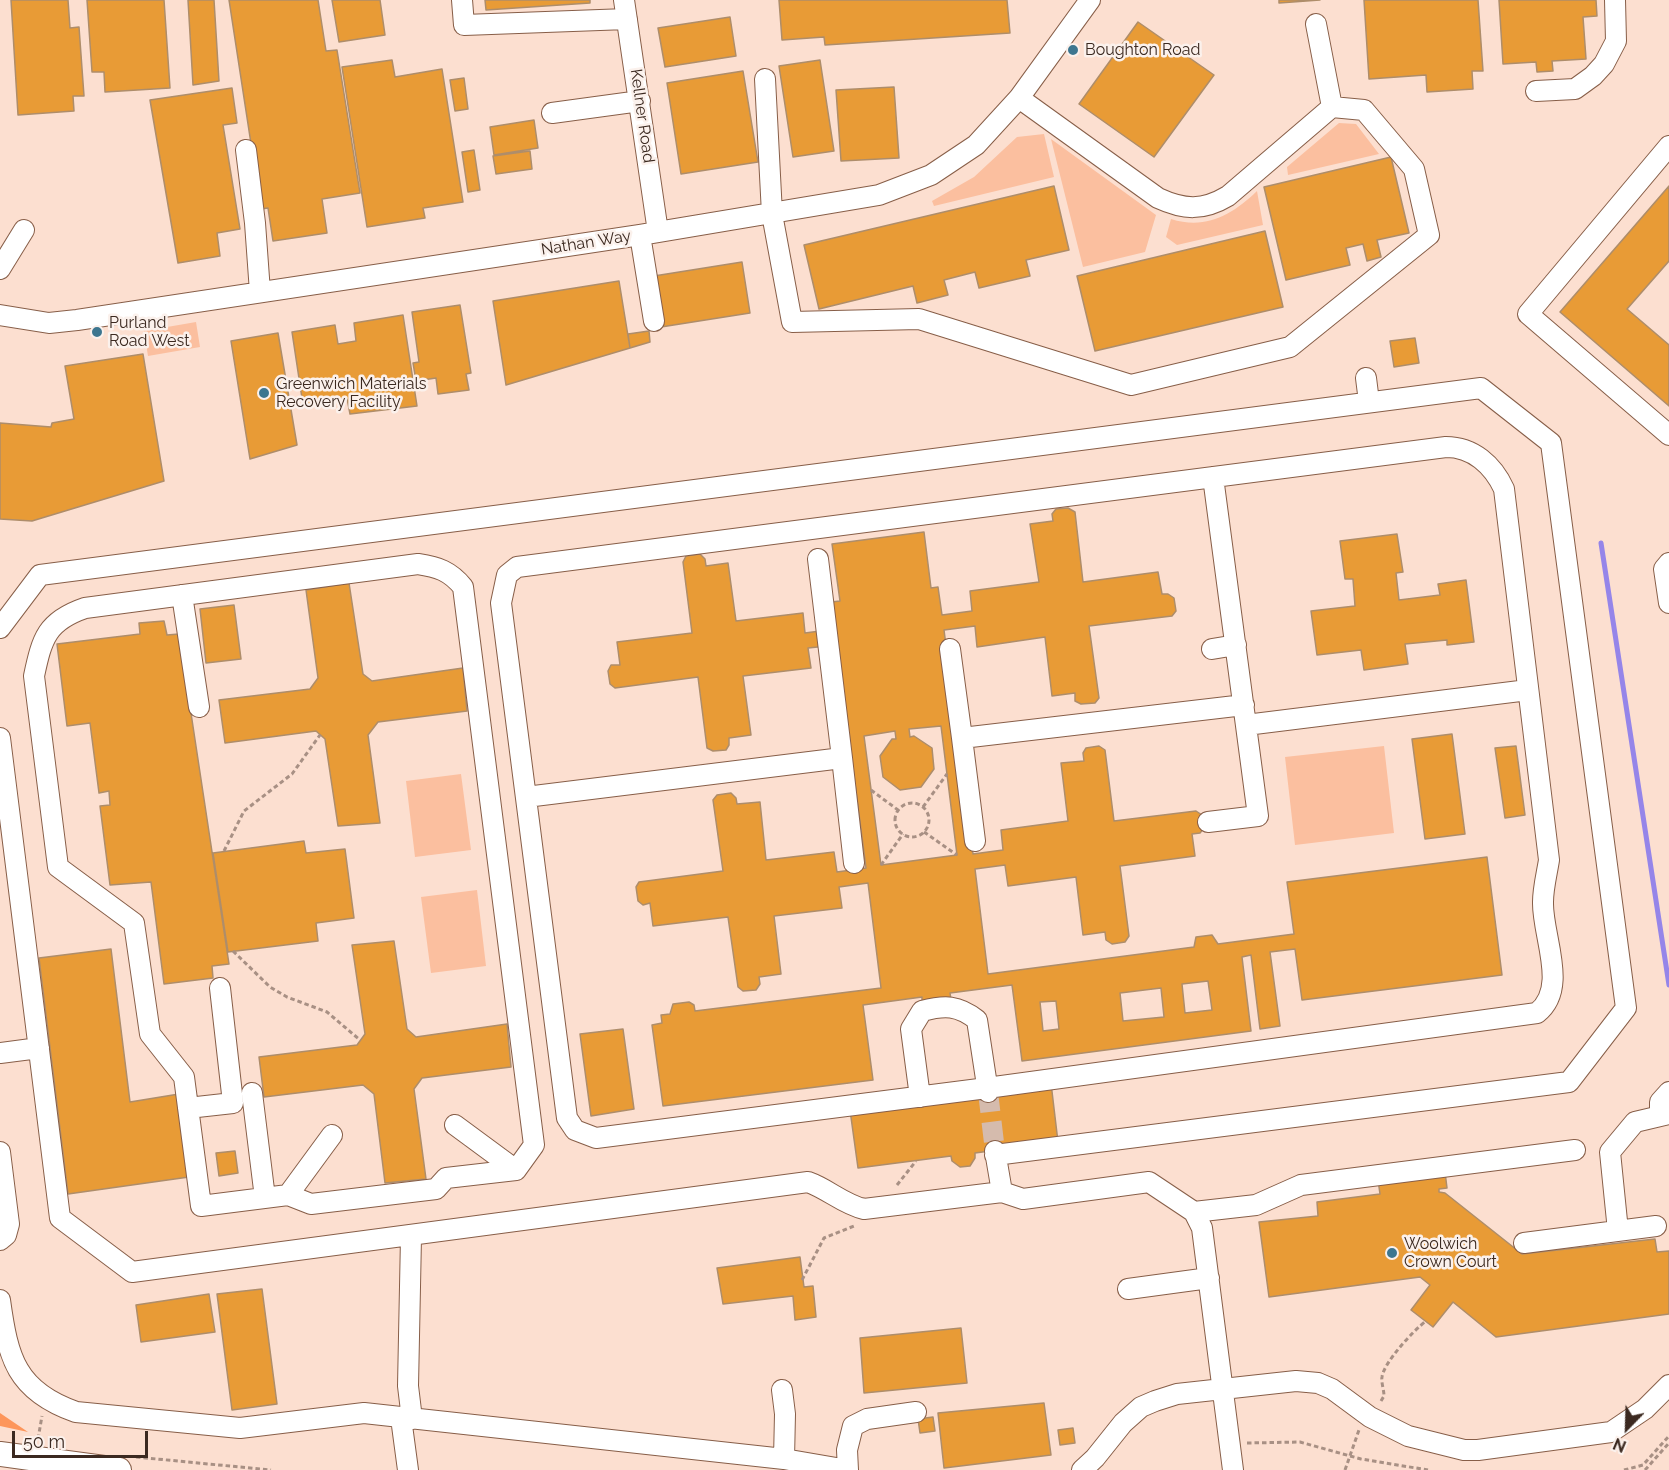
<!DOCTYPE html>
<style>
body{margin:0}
#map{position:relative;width:1669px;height:1470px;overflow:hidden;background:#fcdfd0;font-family:Raleway,sans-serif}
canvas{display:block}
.north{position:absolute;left:1597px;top:1398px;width:60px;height:60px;-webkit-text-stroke:4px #fbf1ec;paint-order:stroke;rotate:203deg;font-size:16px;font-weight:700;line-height:24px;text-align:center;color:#3b2920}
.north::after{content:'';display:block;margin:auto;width:21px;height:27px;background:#3b2920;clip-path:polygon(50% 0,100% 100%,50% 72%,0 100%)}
.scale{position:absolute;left:12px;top:1431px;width:136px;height:27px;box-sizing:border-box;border:3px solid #3b2920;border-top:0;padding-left:8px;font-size:18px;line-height:21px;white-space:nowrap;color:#3b2920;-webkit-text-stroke:4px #fbf1ec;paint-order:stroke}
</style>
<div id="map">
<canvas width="1669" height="1470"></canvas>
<div class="north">N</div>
<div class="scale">50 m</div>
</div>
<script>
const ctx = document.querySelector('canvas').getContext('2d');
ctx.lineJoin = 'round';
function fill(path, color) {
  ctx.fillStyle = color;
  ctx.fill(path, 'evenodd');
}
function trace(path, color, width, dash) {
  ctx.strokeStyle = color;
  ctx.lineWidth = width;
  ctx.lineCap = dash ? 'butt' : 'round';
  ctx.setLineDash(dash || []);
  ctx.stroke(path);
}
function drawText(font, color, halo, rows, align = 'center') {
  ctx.font = font + ' Raleway,sans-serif';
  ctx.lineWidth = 5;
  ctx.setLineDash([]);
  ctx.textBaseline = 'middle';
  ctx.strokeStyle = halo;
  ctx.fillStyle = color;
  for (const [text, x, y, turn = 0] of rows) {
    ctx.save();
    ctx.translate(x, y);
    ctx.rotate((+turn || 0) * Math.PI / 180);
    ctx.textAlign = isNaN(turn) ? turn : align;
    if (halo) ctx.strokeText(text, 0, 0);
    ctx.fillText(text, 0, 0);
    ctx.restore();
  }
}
fill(new Path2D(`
 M1339 123 1356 124 1379 154 1288 175 1287 167Z
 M1044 134 1054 177 934 206 932 201 974 177 1017 137Z
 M1051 139 1156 215 1145 252 1083 267Z
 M1257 191 1263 225 1177 245 1166 237 1171 219C1206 230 1232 215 1257 191Z
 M196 322 200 347 148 356 144 331Z
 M1384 746 1394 833 1295 845 1285 757Z
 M461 774 471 850 415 857 406 781Z
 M477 890 486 966 431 973 421 897Z`), '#fbbf9f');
fill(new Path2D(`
 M0 1413 28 1432 0 1426Z`), '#fd965b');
trace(new Path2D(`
 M1601 543 1669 985`), '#9585e9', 5);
const building = new Path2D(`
 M11 0H68L70 28 79 27 84 96H73L74 111 18 115Z
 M87 0H164L170 88 105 92 104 72H92Z
 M188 0H214L219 81 193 85Z
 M229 0H318L326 51 337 50 360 193 322 199 327 233 273 241 268 208 261 209Z
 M332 0H380L385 35 339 42Z
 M485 0H590V3L486 10Z
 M779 0H1007L1010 33 825 45 824 37 782 40Z
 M1279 0H1320L1279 3Z
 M1364 0H1478L1483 71H1472L1473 89 1427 92 1426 75 1369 79Z
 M1499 0H1596L1597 16 1583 17 1586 59 1552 61 1553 71 1537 72 1536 62 1503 64Z
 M730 17 736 56 665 67 658 28Z
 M1138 22 1214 75 1154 157 1079 104Z
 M392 60 395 77 442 69 463 202 423 208 425 218 367 227 342 67Z
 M820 60 834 151 793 157 779 66Z
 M743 71 758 162 681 174 667 83Z
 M464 78 468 109 455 111 450 80Z
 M894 87 899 158 841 161 836 90Z
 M232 88 237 123 223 125 240 229 217 233 220 256 178 263 150 100Z
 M534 120 538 148 494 155 490 127Z
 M474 150 480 190 468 192 462 152Z
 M530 151 532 169 496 174 493 156Z
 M1391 157 1409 233 1377 240 1381 257 1367 261 1363 244 1346 248 1350 265 1286 280 1264 187Z
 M1054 186 1069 250 1026 260 1030 276 979 288 975 272 944 280 948 295 917 303 913 286 819 309 804 245Z
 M1669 186V261L1627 309 1669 345V406L1560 312Z
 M1265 231 1283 307 1095 351 1077 276Z
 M742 262 750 313 661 327 654 276Z
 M619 281 630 348 506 385 493 301Z
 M460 305 471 373 466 374 469 390 438 394 436 378 416 381 413 363 419 362 412 312Z
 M403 315 417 406 350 414 347 398 303 405 292 332 335 325 338 344 356 341 354 323Z
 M649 331 650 342 630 348 628 334Z
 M278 333 297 445 250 459 231 341Z
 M1415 338 1419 363 1394 367 1390 341Z
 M143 354 164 481 32 521 0 519V423L51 427 52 423 74 419 65 366Z
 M1068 508 1075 512 1083 582 1158 572 1162 594H1168L1174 598 1176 611 1172 616 1089 626 1099 698 1095 703 1081 704 1075 701V693L1052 696 1045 637 977 647 975 626 944 630 973 854 1003 850 1001 830 1068 821 1061 763 1084 761 1083 753 1086 748 1099 746 1105 750 1114 821 1196 811 1202 815 1204 828 1200 833 1192 834 1195 856 1120 866 1129 936 1125 942 1112 944 1106 940 1105 932 1083 935 1076 877 1008 886 1005 865 975 869 988 974 1194 947 1196 937 1212 935 1218 944 1294 934 1287 882 1487 857 1502 975 1302 1000 1295 949 1270 952 1280 1026 1260 1029 1251 955 1242 957 1251 1031 1022 1061 1012 985 950 993 951 999 922 1003V997L863 1005 873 1080 663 1106 652 1025 662 1023 661 1015 670 1014 673 1004 689 1002 694 1005 695 1011 881 988 868 883 839 887 842 908 774 916 781 974 759 977 760 984 756 990 743 991 738 987 728 917 653 926 650 903 643 905 638 901 636 887 639 882 723 871 713 800 717 795 731 793 736 798 737 804 760 802 766 860 834 852 837 872 866 868 837 645 808 648 811 668 743 676 751 735 729 738V745L726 750 713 751 707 748 698 677 615 688 610 684 608 671 611 665H620L617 642 692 633 683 562 686 556 700 554 705 559 706 566 728 563 736 621 803 613 805 633 835 629 831 602 840 601 832 544 924 532 931 588 938 587 942 615 972 611 970 591 1039 582 1030 524 1053 521 1052 514 1056 509ZM941 726 957 855 881 865 864 736 895 731 896 739H892L880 756 883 777 900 790 921 787 934 769 932 748 914 736 910 737 909 729ZM1208 981 1212 1010 1185 1013 1182 984ZM1161 988 1164 1017 1123 1021 1120 993ZM1056 1001 1059 1029 1043 1031 1040 1002Z
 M1397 534 1403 572 1396 573 1399 600 1440 595 1438 584 1466 580 1474 642 1447 645V640L1405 644 1408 664 1364 670 1361 650 1317 655 1311 611 1355 606 1353 579H1345L1340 541Z
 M349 583 363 674 372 681 463 668 467 711 378 722 368 735 380 823 338 826 325 739 316 731 225 743 219 700 310 689 318 678 306 590Z
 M234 605 241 659 206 663 200 609Z
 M164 621 167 635 179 634 229 964 212 966 213 978 164 984 151 882 110 885 100 806 110 805 109 791 99 793 90 723 67 726 57 644 140 634 139 623Z
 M1452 734 1465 834 1425 839 1412 739Z
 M1516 746 1525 815 1505 818 1495 748Z
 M304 841 306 853 345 849 354 918 316 923 318 941 228 952 213 853Z
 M394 941 407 1029 416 1037 507 1024 511 1067 422 1078 414 1089 426 1179 385 1183 374 1094 363 1085 264 1097 259 1057 357 1045 365 1034 352 945Z
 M111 949 130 1102 179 1094 189 1177 68 1194 39 958Z
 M623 1029 634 1109 591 1116 580 1034Z
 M1051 1083 1058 1142 975 1153V1158L970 1166 960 1167 952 1161 951 1156 858 1168 850 1110Z
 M235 1151 238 1173 219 1176 216 1153Z
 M1445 1172 1447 1188 1439 1189V1192L1445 1193 1522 1254 1655 1239 1657 1252 1669 1251V1314L1496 1337 1453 1302 1433 1327 1411 1310 1430 1285 1420 1277 1269 1297 1259 1222 1318 1216 1317 1202 1380 1194 1378 1180Z
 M800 1257 804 1287 813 1286 816 1317 795 1320 793 1296 723 1304 717 1268Z
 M262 1289 277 1404 232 1410 217 1294Z
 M209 1294 215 1332 141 1342 136 1305Z
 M961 1328 967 1383 864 1393 860 1338Z
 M1044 1403 1051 1455 944 1468 938 1413Z
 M933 1417 935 1431 920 1433 918 1419Z
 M1073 1428 1075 1443 1060 1445 1058 1430Z`);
fill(building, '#e89b36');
trace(building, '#ae8d6a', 1.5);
trace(new Path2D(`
 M988 1092 995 1151`), '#d5bbad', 20, [20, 10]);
const minor = new Path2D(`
 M462 0 464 25 627 19
 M624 0 658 232
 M1316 24 1332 107
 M765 79 772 214 792 322 919 319 1131 385 1290 347 1429 235 1414 169 1364 110 1332 107 1228 196C1203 211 1184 210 1158 198L1019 98
 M1536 91 1575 89 1593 76 1604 64 1616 41 1615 0
 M552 113 640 101
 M1669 146 1528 314 1669 435
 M246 150 255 223 260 292
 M640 235 654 321
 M0 269 24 230
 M0 315 49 323 77 320 640 235 879 195 931 175 976 145 1019 98 1090 0
 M1366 378 1369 402
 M1446 447C1473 447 1493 465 1504 489L1549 860C1547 873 1543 888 1543 902 1542 936 1569 988 1537 1013L987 1088 596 1138 575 1130 567 1118 501 603 507 575 517 567Z
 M818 559 842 758
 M1669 563 1664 569 1669 603
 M418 564C438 567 450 571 463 587L534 1145 516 1170 446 1178 436 1189 311 1204 288 1195 201 1206 184 1077 150 1034 134 923 58 867 34 676C42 638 47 621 85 608Z
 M182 595 199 707
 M0 628 40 575 1481 388 1551 443 1626 1008 1569 1082 995 1155
 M950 649 962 738
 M1212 649 1236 645
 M1246 725 1528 690
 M0 738 60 1218 132 1272 808 1182C828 1189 843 1204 864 1209L1002 1192
 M526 797 842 758 854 863
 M1208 822 1258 816 1213 477
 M975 841 962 738 1244 705
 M0 1053 39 1048
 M252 1093 265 1198
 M920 1097 911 1029 922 1011C945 1005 958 1005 977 1020L988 1092
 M188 1108 233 1103 220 988
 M1660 1114V1102L1669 1092
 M455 1125 516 1170
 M995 1151 1002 1192 1023 1199 1149 1182 1194 1212 1202 1228 1233 1470
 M0 1152 9 1224 6 1235 0 1240
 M288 1195 332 1135
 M1194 1212 1256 1205 1301 1185 1575 1150
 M1618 1231 1610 1152 1635 1122 1669 1114
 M411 1237 408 1386 412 1419
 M1524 1243 1656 1226
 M1128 1289 1209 1278
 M0 1300C8 1358 16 1391 76 1412L240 1428 364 1413 784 1459 848 1470
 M782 1390 785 1414 784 1459
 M401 1418 408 1470
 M848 1470 847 1450 853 1426 867 1419 916 1412
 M1082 1470 1095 1458 1123 1423 1141 1407 1155 1401 1177 1394 1296 1381 1318 1383 1332 1389 1370 1417 1408 1436 1464 1450H1478L1611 1432 1645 1409 1669 1385`);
const major = new Path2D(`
 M0 1454 119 1470`);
trace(minor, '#875e48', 22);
trace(major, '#875e48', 26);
trace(new Path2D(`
 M871 790 898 810
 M895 820a17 17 0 1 1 34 0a17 17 0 1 1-34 0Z
 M923 807 947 774
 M924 832 957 855
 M224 851 244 811 292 774 320 735
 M881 865 903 834
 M233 951 270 987 287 997 327 1012 360 1040
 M897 1185 916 1161
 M802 1280 824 1238 854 1226
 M1381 1401 1384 1396C1384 1390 1381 1382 1382 1377 1384 1362 1414 1330 1426 1321
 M38 1439 42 1416
 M1247 1443 1300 1442 1361 1459 1428 1470
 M136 1457 271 1470
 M1345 1470 1359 1430
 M1624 1470 1643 1465 1669 1436
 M1645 1470 1669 1443`), '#a89084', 3, [4.5, 3]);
trace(minor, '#fff', 20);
trace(major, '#fff', 24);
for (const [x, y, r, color] of [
 [1073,50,6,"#3d768f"],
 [97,332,6,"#3d768f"],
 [264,393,6,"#3d768f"],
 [1392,1253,6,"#3d768f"]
]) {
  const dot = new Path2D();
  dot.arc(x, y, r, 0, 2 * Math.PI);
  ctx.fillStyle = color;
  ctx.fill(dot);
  trace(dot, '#fbf1ec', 2);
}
drawText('16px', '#3b2920', '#fbf1ec', [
 ["Boughton Road",1085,50],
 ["Purland",109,323],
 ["Road West",109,341],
 ["Greenwich Materials",276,384],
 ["Recovery Facility",276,402],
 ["Woolwich",1404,1244],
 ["Crown Court",1404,1262]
], 'left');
drawText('16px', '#3b2920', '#fbf1ec', [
 ["Kellner Road",642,116,82],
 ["Nathan Way",586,243,-9]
]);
</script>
